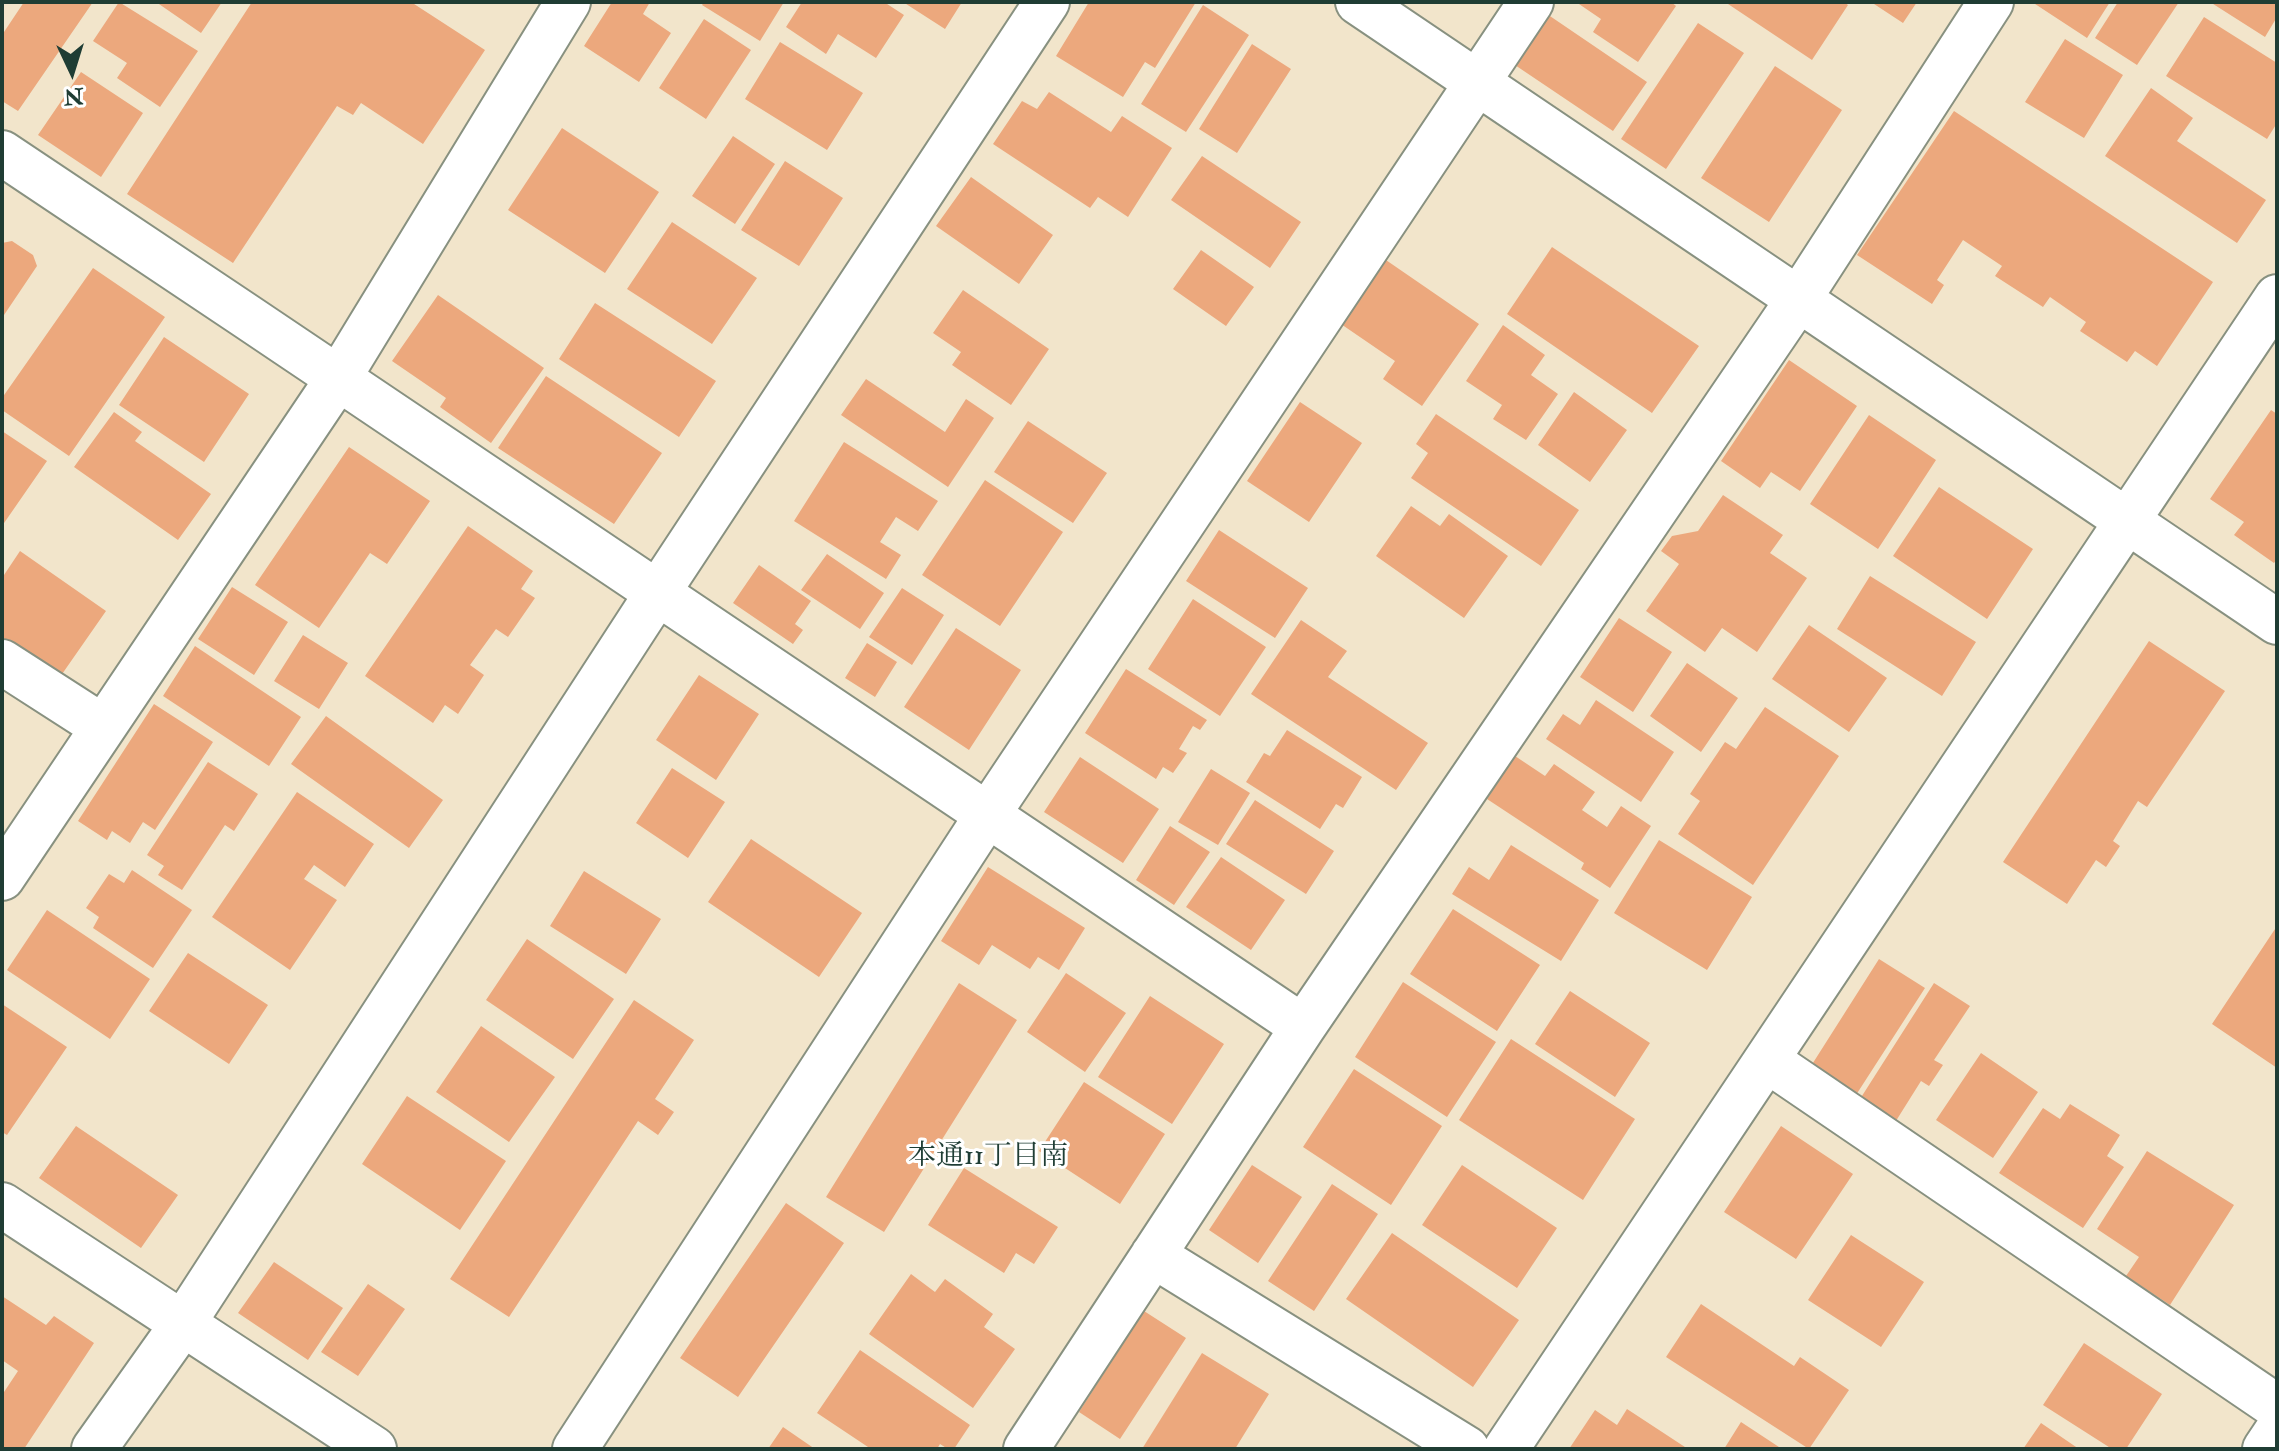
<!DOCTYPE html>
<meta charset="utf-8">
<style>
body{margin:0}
#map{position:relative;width:2279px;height:1451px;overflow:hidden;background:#f2e5cb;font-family:"IM FELL Double Pica",serif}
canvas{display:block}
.frame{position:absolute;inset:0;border:4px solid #1f3d34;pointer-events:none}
.north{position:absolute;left:32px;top:32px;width:80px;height:80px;-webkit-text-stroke:6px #fff;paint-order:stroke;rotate:176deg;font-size:22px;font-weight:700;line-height:32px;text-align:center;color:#1f3d34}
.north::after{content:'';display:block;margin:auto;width:28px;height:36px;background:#1f3d34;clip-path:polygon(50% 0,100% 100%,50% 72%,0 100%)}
</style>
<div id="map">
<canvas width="2279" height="1451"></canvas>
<div class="frame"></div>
<div class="north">N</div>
</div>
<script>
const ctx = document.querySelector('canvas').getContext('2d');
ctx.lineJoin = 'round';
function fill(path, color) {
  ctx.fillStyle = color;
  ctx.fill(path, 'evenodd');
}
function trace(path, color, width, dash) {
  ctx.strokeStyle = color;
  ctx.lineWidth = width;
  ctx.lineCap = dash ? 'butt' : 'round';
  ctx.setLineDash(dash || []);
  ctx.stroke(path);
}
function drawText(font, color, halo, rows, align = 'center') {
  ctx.font = font + ' "IM FELL Double Pica","Noto Serif JP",serif';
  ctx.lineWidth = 6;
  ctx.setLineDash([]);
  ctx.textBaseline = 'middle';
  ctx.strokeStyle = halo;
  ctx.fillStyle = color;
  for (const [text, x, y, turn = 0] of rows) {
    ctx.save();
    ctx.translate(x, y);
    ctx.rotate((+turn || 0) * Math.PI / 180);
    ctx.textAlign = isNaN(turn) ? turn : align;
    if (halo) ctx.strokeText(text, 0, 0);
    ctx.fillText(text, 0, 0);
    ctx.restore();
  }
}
fill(new Path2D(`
 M24 2H93L18 111 2 101V35Z
 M119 2 198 51 160 107 117 78 127 63 93 41Z
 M156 2H222L201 33Z
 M252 2H411L485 50 423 144 361 103 353 115 337 106 233 263 127 194Z
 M612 2H650L643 14 671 33 639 82 584 46Z
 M704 2H784L760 41 702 5Z
 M802 2H884L904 15 876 58 838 34 826 54 786 27Z
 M903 2H962L945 29Z
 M1089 2H1196L1155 68 1145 62 1123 97 1056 56Z
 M1576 2H1671L1676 6 1638 62 1593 32 1601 19Z
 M1725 2H1844L1848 5 1812 60Z
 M1871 2H1917L1903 23Z
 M2032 2H2110L2087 38Z
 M2118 2H2179L2137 65 2095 38Z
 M2210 2H2277V17L2265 37Z
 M1203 5 1249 35 1186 132 1141 104Z
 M1544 12 1647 82 1613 131 1509 61Z
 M2204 17 2277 63V123L2267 139 2166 76Z
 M704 19 751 50 706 119 659 88Z
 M1698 23 1744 53 1666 169 1621 139Z
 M2065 39 2123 75 2084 138 2025 102Z
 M780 42 863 93 827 150 745 99Z
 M1252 44 1291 69 1237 153 1199 129Z
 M1775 66 1842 110 1769 222 1701 178Z
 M81 72 143 113 101 177 38 135Z
 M2151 88 2193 118 2177 141 2266 200 2237 243 2105 156Z
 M1049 92 1111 132 1122 116 1172 148 1128 217 1098 197 1090 208 993 144 1022 101 1037 109Z
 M1954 111 2213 282 2157 366 2135 351 2127 362 2080 331 2086 322 2050 297 2043 307 1995 276 2002 266 1963 240 1937 280 1944 285 1932 304 1857 255Z
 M562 128 659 192 605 273 508 210Z
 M733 136 775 164 735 224 692 196Z
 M1202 156 1301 222 1270 268 1171 200Z
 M785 161 843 198 799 266 741 230Z
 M971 177 1053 235 1019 284 936 226Z
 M672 222 757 278 712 344 627 289Z
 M12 241 33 255 37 266 2 318V243Z
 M1552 247 1699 346 1652 413 1507 314Z
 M1201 250 1254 287 1226 326 1173 289Z
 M1383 258 1479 324 1422 406 1383 379 1395 361 1338 322Z
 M93 268 165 317 69 456 2 410V398Z
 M963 290 1049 349 1011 405 952 365 961 352 933 333Z
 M438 295 544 368 491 443 440 407 446 398 392 361Z
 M595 303 716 381 679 437 559 359Z
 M1503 325 1545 355 1531 375 1558 394 1526 440 1493 419 1502 405 1466 381Z
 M164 337 249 394 204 462 119 405Z
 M1789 360 1857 406 1800 491 1771 472 1760 488 1721 461Z
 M546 376 662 453 614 524 498 448Z
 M866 379 945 432 966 399 994 418 948 487 841 415Z
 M1574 392 1627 430 1590 482 1538 445Z
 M1300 402 1362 443 1309 522 1247 481Z
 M2271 410 2277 414V559L2274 563 2234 535 2244 522 2210 499Z
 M114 412 142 432 135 441 211 494 178 540 74 467Z
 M1436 414 1579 510 1541 566 1411 478 1428 453 1416 444Z
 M1869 415 1936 460 1878 549 1810 504Z
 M1028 421 1107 473 1073 523 994 472Z
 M2 431 47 461 2 526Z
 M844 442 938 501 918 531 896 517 880 542 901 555 886 579 794 521Z
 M349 447 430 501 387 564 370 553 319 628 255 585Z
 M985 480 1063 532 1000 626 922 575Z
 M1939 487 2033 549 1987 619 1893 556Z
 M1723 495 1783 535 1770 553 1807 578 1757 652 1722 628 1705 652 1646 611 1679 564 1661 551 1672 536 1698 531Z
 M1411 506 1440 526 1449 514 1508 556 1464 618 1376 556Z
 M468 526 533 571 521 589 535 598 508 637 496 629 470 665 484 675 458 714 445 705 433 723 365 676Z
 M1219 530 1308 588 1275 638 1186 581Z
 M20 551 106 611 60 677 2 637V578Z
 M827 554 884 593 860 629 801 590Z
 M759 565 811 601 795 624 803 630 793 644 733 603Z
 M1870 576 1976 642 1942 696 1837 629Z
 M232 587 288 622 254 675 198 639Z
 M902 588 944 615 912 665 869 637Z
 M1193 599 1266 647 1220 716 1148 669Z
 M1619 618 1672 652 1633 712 1580 677Z
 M1301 620 1347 651 1328 677 1428 743 1396 790 1251 694Z
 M1809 625 1887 678 1849 732 1772 679Z
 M956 628 1021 670 969 750 904 707Z
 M303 635 348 663 319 709 274 681Z
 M2149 641 2225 691 2147 807 2138 801 2113 841 2120 846 2106 867 2096 860 2067 904 2003 862Z
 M867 643 897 662 875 697 845 678Z
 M195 646 301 717 269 766 163 696Z
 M1687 663 1738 698 1701 752 1650 716Z
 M1126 669 1207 720 1200 730 1193 726 1179 749 1187 753 1173 773 1163 767 1156 779 1085 733Z
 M699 675 759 714 716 780 656 740Z
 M1596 700 1674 752 1641 802 1546 739 1563 714 1580 725Z
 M154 704 213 742 155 830 143 822 130 843 112 831 107 840 78 821Z
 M1765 707 1839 756 1753 885 1678 834 1700 801 1690 794 1725 742 1736 749Z
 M326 716 443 800 409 848 291 764Z
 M1287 730 1362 777 1343 808 1336 804 1320 829 1246 782 1264 753 1270 756Z
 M1515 756 1545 776 1554 764 1595 792 1582 810 1607 827 1621 806 1651 826 1610 888 1581 869 1584 863 1487 799Z
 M1080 757 1159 809 1123 863 1044 812Z
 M208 762 258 794 234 831 225 825 182 890 158 875 164 866 147 855Z
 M672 768 725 802 688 858 636 823Z
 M1211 769 1250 793 1218 845 1178 822Z
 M297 792 374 844 345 887 314 865 304 879 337 900 290 970 212 917Z
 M1255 800 1334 851 1306 894 1226 844Z
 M1170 826 1210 852 1174 905 1136 880Z
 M751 839 862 913 819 977 708 902Z
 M1659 840 1752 897 1707 970 1614 913Z
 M1511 845 1599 900 1561 961 1452 894 1469 867 1489 880Z
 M1221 857 1285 900 1251 950 1186 907Z
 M988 867 1085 928 1059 970 1038 957 1030 969 992 945 979 965 941 941Z
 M132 870 192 910 153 968 93 928 99 917 86 908 109 874 124 883Z
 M584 871 661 919 626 974 550 926Z
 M1453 909 1540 965 1497 1031 1410 974Z
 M47 910 150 979 110 1039 7 970Z
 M2277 926V1068L2212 1024Z
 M527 939 614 999 573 1059 486 1000Z
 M188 953 268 1005 229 1064 149 1011Z
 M1879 959 1925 988 1856 1095 1811 1066Z
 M1066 973 1126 1013 1085 1072 1027 1032Z
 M1403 982 1496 1042 1447 1117 1355 1057Z
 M959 983 1017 1020 884 1232 826 1197Z
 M1934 983 1970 1006 1934 1060 1943 1065 1929 1086 1921 1081 1889 1132 1853 1110Z
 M1570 991 1650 1043 1615 1097 1535 1044Z
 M1150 996 1224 1044 1172 1124 1098 1077Z
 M634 1000 694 1040 655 1099 674 1112 658 1135 638 1121 509 1317 450 1279Z
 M2 1004 67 1047 7 1135 2 1132Z
 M481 1026 555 1077 509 1142 436 1092Z
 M1511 1039 1635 1119 1583 1200 1459 1120Z
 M1981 1053 2038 1092 1993 1158 1936 1120Z
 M1354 1069 1442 1126 1391 1205 1303 1147Z
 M1084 1082 1165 1134 1120 1204 1039 1151Z
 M407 1096 506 1161 460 1230 362 1164Z
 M2070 1104 2120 1135 2107 1156 2124 1167 2083 1228 1999 1173 2043 1108 2060 1119Z
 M76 1126 178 1195 141 1248 39 1178Z
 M1781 1126 1853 1174 1796 1259 1724 1212Z
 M2147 1151 2234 1205 2170 1305 2126 1276 2139 1257 2097 1229Z
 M1252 1165 1302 1197 1258 1263 1209 1230Z
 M1462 1165 1557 1228 1517 1288 1422 1225Z
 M964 1168 1058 1227 1034 1264 1016 1253 1004 1273 928 1225Z
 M1332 1184 1378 1214 1314 1311 1268 1281Z
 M786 1203 844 1243 738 1397 680 1358Z
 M1392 1233 1519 1320 1473 1387 1346 1299Z
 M1851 1235 1924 1282 1881 1347 1808 1300Z
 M274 1262 343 1308 308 1360 238 1313Z
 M911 1274 935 1292 945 1279 993 1314 984 1327 1015 1349 973 1408 869 1334Z
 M368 1284 405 1309 358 1376 321 1352Z
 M2 1296 46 1325 54 1316 94 1343 24 1449H2V1395L18 1371 2 1360Z
 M1701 1304 1794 1366 1800 1357 1849 1390 1809 1449 1666 1357Z
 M1144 1311 1186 1338 1120 1439 1079 1412Z
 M2084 1343 2162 1394 2126 1449H2112L2043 1405Z
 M860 1350 970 1425 954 1449H948L940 1444 937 1449H871L817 1413Z
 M1202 1353 1269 1394 1235 1449H1142Z
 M1627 1409 1688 1449H1569L1595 1410 1617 1425Z
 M1741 1422 1782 1449H1724Z
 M2041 1423 2079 1449H2023Z
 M783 1427 815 1449H768Z`), '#eca87d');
const street = new Path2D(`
 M1358 2 2277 622
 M2 153C437 442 867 738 1303 1027
 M2 662 103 727
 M2 878 339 377 568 2
 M1767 1060 2277 1407
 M2 1205 374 1449
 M1153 1255 1467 1449
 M94 1449 182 1325 656 595 1047 2
 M575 1449 986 817 1531 2
 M1026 1449 1303 1027 1798 300 1991 2
 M1506 1449 2277 297
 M2265 1449 2277 1431`);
trace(street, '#889180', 48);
trace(street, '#fff', 44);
drawText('28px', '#1f3d34', '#fff', [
 ["本通11丁目南",988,1158]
]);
</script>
